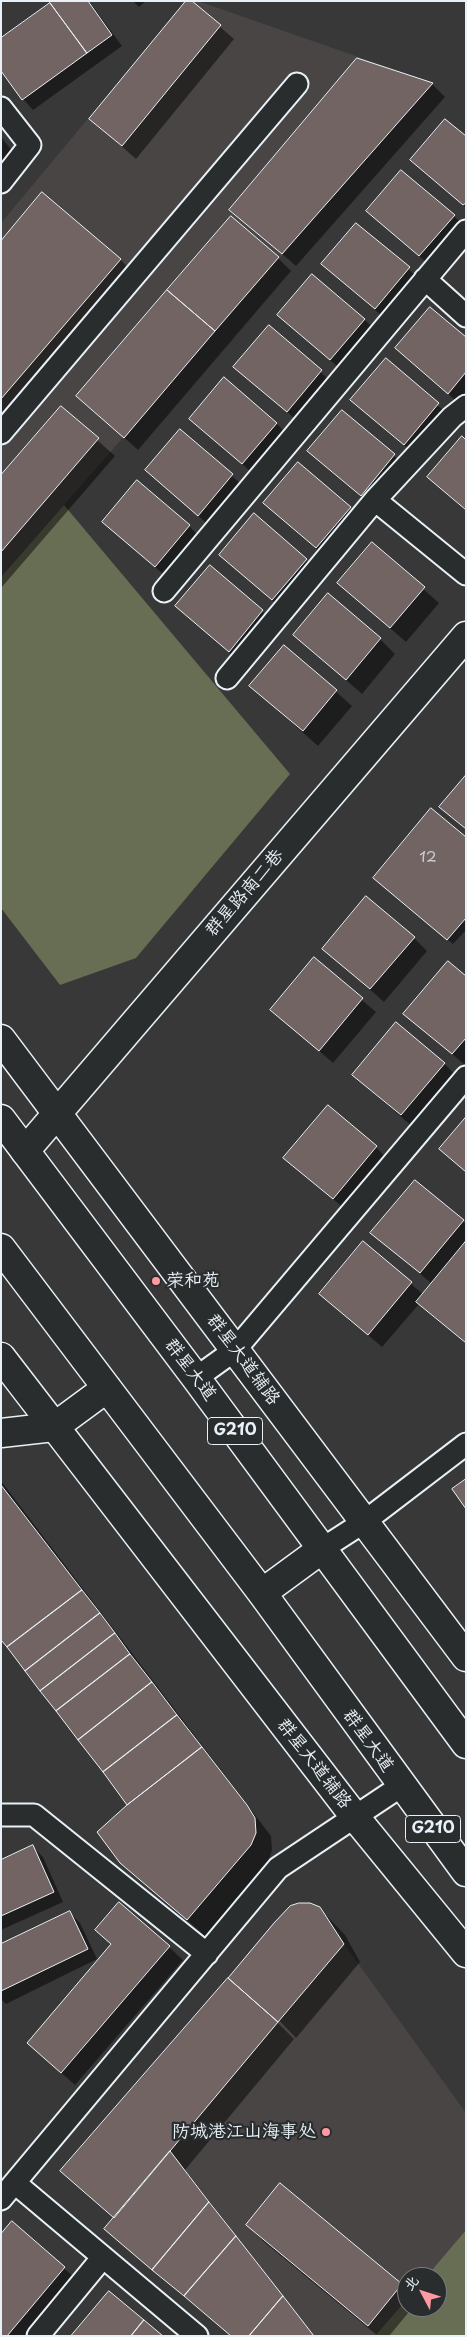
<!DOCTYPE html>
<meta charset="utf-8">
<style>
body{margin:0}
#map{position:relative;width:467px;height:2337px;overflow:hidden;background:#383838;font-family:"Playpen Sans","LXGW WenKai TC",sans-serif}
canvas{display:block}
.frame{position:absolute;inset:0;border:2px solid #e8f1f8;pointer-events:none}
.north{position:absolute;left:397px;top:2267px;width:50px;height:50px;box-sizing:border-box;background:#2a2d2e;border:1px solid #767b7f;border-radius:50%;rotate:310deg;font-size:14px;font-weight:700;line-height:20px;text-align:center;color:#e8f1f8}
.north::after{content:'';display:block;margin:auto;width:18px;height:22px;background:#ff9aa2;clip-path:polygon(50% 0,100% 100%,50% 72%,0 100%)}
</style>
<div id="map">
<canvas width="467" height="2337"></canvas>
<div class="frame"></div>
<div class="north">北</div>
</div>
<script>
const ctx = document.querySelector('canvas').getContext('2d');
ctx.lineJoin = 'round';
function fill(path, color) {
  ctx.fillStyle = color;
  ctx.fill(path, 'evenodd');
}
function trace(path, color, width, dash) {
  ctx.strokeStyle = color;
  ctx.lineWidth = width;
  ctx.lineCap = dash ? 'butt' : 'round';
  ctx.setLineDash(dash || []);
  ctx.stroke(path);
}
function drawText(font, color, halo, rows, align = 'center') {
  ctx.font = font + ' "Playpen Sans","LXGW WenKai TC",sans-serif';
  ctx.lineWidth = 4.5;
  ctx.setLineDash([]);
  ctx.textBaseline = 'middle';
  ctx.strokeStyle = halo;
  ctx.fillStyle = color;
  for (const [text, x, y, turn = 0] of rows) {
    ctx.save();
    ctx.translate(x, y);
    ctx.rotate((+turn || 0) * Math.PI / 180);
    ctx.textAlign = isNaN(turn) ? turn : align;
    if (halo) ctx.strokeText(text, 0, 0);
    ctx.fillText(text, 0, 0);
    ctx.restore();
  }
}
fill(new Path2D(`
 M186 1H198L433 83 1 577V223Z
 M344 1944 466 2113V2230L426 2277H407V2299L375 2336H314L170 2151Z`), '#494545');
fill(new Path2D(`
 M64 505 290 774 136 958 60 985 1 908V577Z
 M466 2230V2336H375L407 2299V2307H437V2277H426Z`), '#676e54');
fill(new Path2D(`
 M50 1H89L122 46 33 110 23 99 1 69V39L52 3Z
 M133 1H146L139 7Z
 M190 1 234 39 136 159 91 119Z
 M432 84 445 97 296 266 230 209Z
 M1 137 18 158 1 179Z
 M466 138V208L412 160Z
 M368 211 454 216 466 228 435 270Z
 M357 224 424 283 390 323 323 264Z
 M1 242 120 259 133 273 1 428Z
 M278 258 291 271 138 450 78 396Z
 M279 315 365 320 380 335 346 374Z
 M269 327 336 386 303 426 235 366Z
 M466 339V405L464 408 397 348Z
 M386 360 453 419 420 459 352 400Z
 M61 408 115 456 1 588V477Z
 M342 411 410 470 376 510 309 451Z
 M191 419 276 423 292 439 258 478Z
 M180 431 248 490 214 530 147 470Z
 M466 441V511L428 477Z
 M298 464 365 523 332 563 264 503Z
 M103 522 189 526 204 541 171 581Z
 M372 544 439 603 406 642 338 583Z
 M220 555 306 560 321 575 288 614Z
 M211 566 278 626 244 666 177 606Z
 M294 635 380 639 395 654 362 694Z
 M285 646 352 706 318 746 251 686Z
 M466 777V830L440 807Z
 M466 839V930L453 944 380 883Z
 M414 938 427 951 384 1002 324 949Z
 M314 959 376 1012 333 1063 272 1010Z
 M466 978V1066L405 1013Z
 M444 1063 457 1077 414 1128 353 1075Z
 M376 1147 389 1161 347 1211 285 1158Z
 M415 1181 466 1224V1344L419 1304 382 1347 320 1294 363 1243 424 1295 432 1284 372 1232Z
 M1 1481 271 1836 272 1850 268 1863 205 1936 121 1862 129 1805 1 1638Z
 M33 1847 43 1857 63 1902 1 1930V1861Z
 M319 1908 345 1935 360 1962 296 2038 275 2016 273 2018 294 2039 185 2170 314 2336H231L116 2239 114 2219 61 2171Z
 M69 1912 80 1923 97 1959 6 2004 1 1999V1946Z
 M97 1930 169 1947 183 1960 75 2085 28 2043 112 1945Z
 M12 2223 75 2278 26 2336H1Z
 M247 2225 401 2285 407 2291V2307H413L389 2336H378L264 2242Z`), '#0007');
const building = new Path2D(`
 M49 1H88L112 35 87 53Z
 M186 1H192L221 25 122 146 89 119Z
 M50 3 87 53 22 100 1 71V38Z
 M357 58 433 83 282 254 229 210Z
 M445 119 466 136V203L463 205 410 160Z
 M401 170 455 215 419 256 366 211Z
 M42 192 121 259 1 399V241Z
 M231 216 279 257 215 331 167 290Z
 M356 223 410 267 375 309 321 264Z
 M312 274 365 319 330 360 277 315Z
 M167 290 215 331 124 438 76 396Z
 M430 307 466 337V372L448 394 395 348Z
 M269 325 322 370 287 412 233 367Z
 M386 358 439 403 404 445 350 400Z
 M224 377 277 423 242 464 189 419Z
 M61 406 99 438 1 552V475Z
 M342 410 395 454 361 496 307 451Z
 M180 429 233 474 198 516 145 470Z
 M462 436 466 440V510L427 477Z
 M298 462 351 507 316 548 263 503Z
 M137 480 190 525 155 567 102 522Z
 M254 513 307 559 272 600 219 555Z
 M372 542 425 587 390 628 337 583Z
 M210 565 263 610 229 652 175 606Z
 M328 593 381 638 346 680 293 635Z
 M284 645 337 690 303 731 249 686Z
 M466 775V829L439 807Z
 M431 808 466 837V918L447 940 373 878Z
 M366 896 415 937 370 989 322 949Z
 M314 957 363 998 319 1051 270 1010Z
 M448 961 466 976V1038L452 1054 403 1014Z
 M396 1022 445 1063 401 1115 352 1075Z
 M328 1105 377 1146 333 1199 283 1158Z
 M466 1117V1172L439 1149Z
 M415 1180 464 1220 420 1273 370 1233Z
 M363 1241 412 1282 368 1335 319 1294Z
 M466 1241V1343L416 1302Z
 M466 1479V1509L452 1489Z
 M1 1485 82 1590 7 1647 1 1640Z
 M82 1590 100 1613 25 1671 7 1647Z
 M100 1613 115 1633 40 1691 25 1671Z
 M115 1633 130 1654 56 1711 40 1691Z
 M130 1654 152 1682 78 1740 56 1711Z
 M152 1682 177 1715 103 1772 78 1740Z
 M177 1715 202 1747 127 1805 103 1772Z
 M202 1747 247 1805 255 1818 256 1833 251 1845 187 1920 120 1863 97 1832 127 1805Z
 M33 1845 54 1892 1 1916V1860Z
 M119 1902 170 1946 61 2073 27 2043 111 1944 95 1930Z
 M299 1903H310L320 1907 344 1944 278 2022 228 1978 274 1923 290 1906Z
 M70 1911 88 1949 1 1991V1944Z
 M228 1978 278 2022 114 2218 60 2171Z
 M170 2151 209 2202 152 2270 104 2229Z
 M280 2183 402 2284 368 2326 246 2225Z
 M209 2202 236 2236 184 2296 152 2270Z
 M12 2221 65 2267 7 2336H1V2234Z
 M236 2236 283 2296 249 2336H231L184 2296Z
 M109 2291 144 2320 131 2336H71Z
 M283 2296 314 2336H249Z
 M144 2320 163 2336H131Z`);
fill(building, '#726462');
trace(building, '#e8f1f8', 1);
const service = new Path2D(`
 M1 108 30 145 1 182
 M425 279 466 316
 M1 433 297 84
 M375 500 466 574
 M164 591 466 231
 M227 678 375 500 452 417 466 406
 M196 1378 235 1350 466 1077
 M322 1549 364 1522 466 1444
 M1 1815H34L207 1954
 M15 2183 197 2336
 M1 2199 278 1868 401 1786
 M38 2336 103 2257`);
const minor = new Path2D(`
 M25 1151 466 636
 M1 1433 54 1427`);
const tertiary = new Path2D(`
 M1 1039 466 1657
 M1 1357 355 1817 466 1953`);
const trunk = new Path2D(`
 M1 1119 196 1378 466 1744
 M1 1248 262 1593 466 1872
 M54 1427 107 1388
 M262 1593 322 1549`);
trace(service, '#e8f1f8', 25);
trace(minor, '#e8f1f8', 31);
trace(tertiary, '#e8f1f8', 31);
trace(trunk, '#e8f1f8', 31);
trace(service, '#2a2d2e', 21);
trace(minor, '#2a2d2e', 28);
trace(tertiary, '#2a2d2e', 28);
trace(trunk, '#2a2d2e', 28);
for (const [x, y, r, color] of [
 [156,1281,5,"#ff9aa2"],
 [326,2132,5,"#ff9aa2"]
]) {
  const dot = new Path2D();
  dot.arc(x, y, r, 0, 2 * Math.PI);
  ctx.fillStyle = color;
  ctx.fill(dot);
  trace(dot, '#2a2d2e', 2);
}
drawText('15px', '#caced2', null, [
 ["12",428,858]
]);
for (const [x, y, w] of [
 [235,1431,55],
 [433,1829,55]
]) {
  const box = new Path2D();
  box.roundRect(x - w / 2, y - 13.5, w, 27, 4);
  ctx.fillStyle = '#2a2d2e';
  ctx.fill(box);
  trace(box, '#e8f1f8', 1);
}
drawText('bold 16px', '#e8f1f8', null, [
 ["G210",235,1431],
 ["G210",433,1829]
]);
drawText('18px', '#e8f1f8', '#2a2d2e', [
 ["群星路南二巷",245,893,-49],
 ["群星大道辅路",243,1360,53],
 ["群星大道",190,1370,53],
 ["群星大道",368,1741,54],
 ["群星大道辅路",314,1764,52]
]);
drawText('18px', '#e8f1f8', '#2a2d2e', [
 ["荣和苑",166,1281],
 ["防城港江山海事处",316,2132,"right"]
], 'left');
</script>
